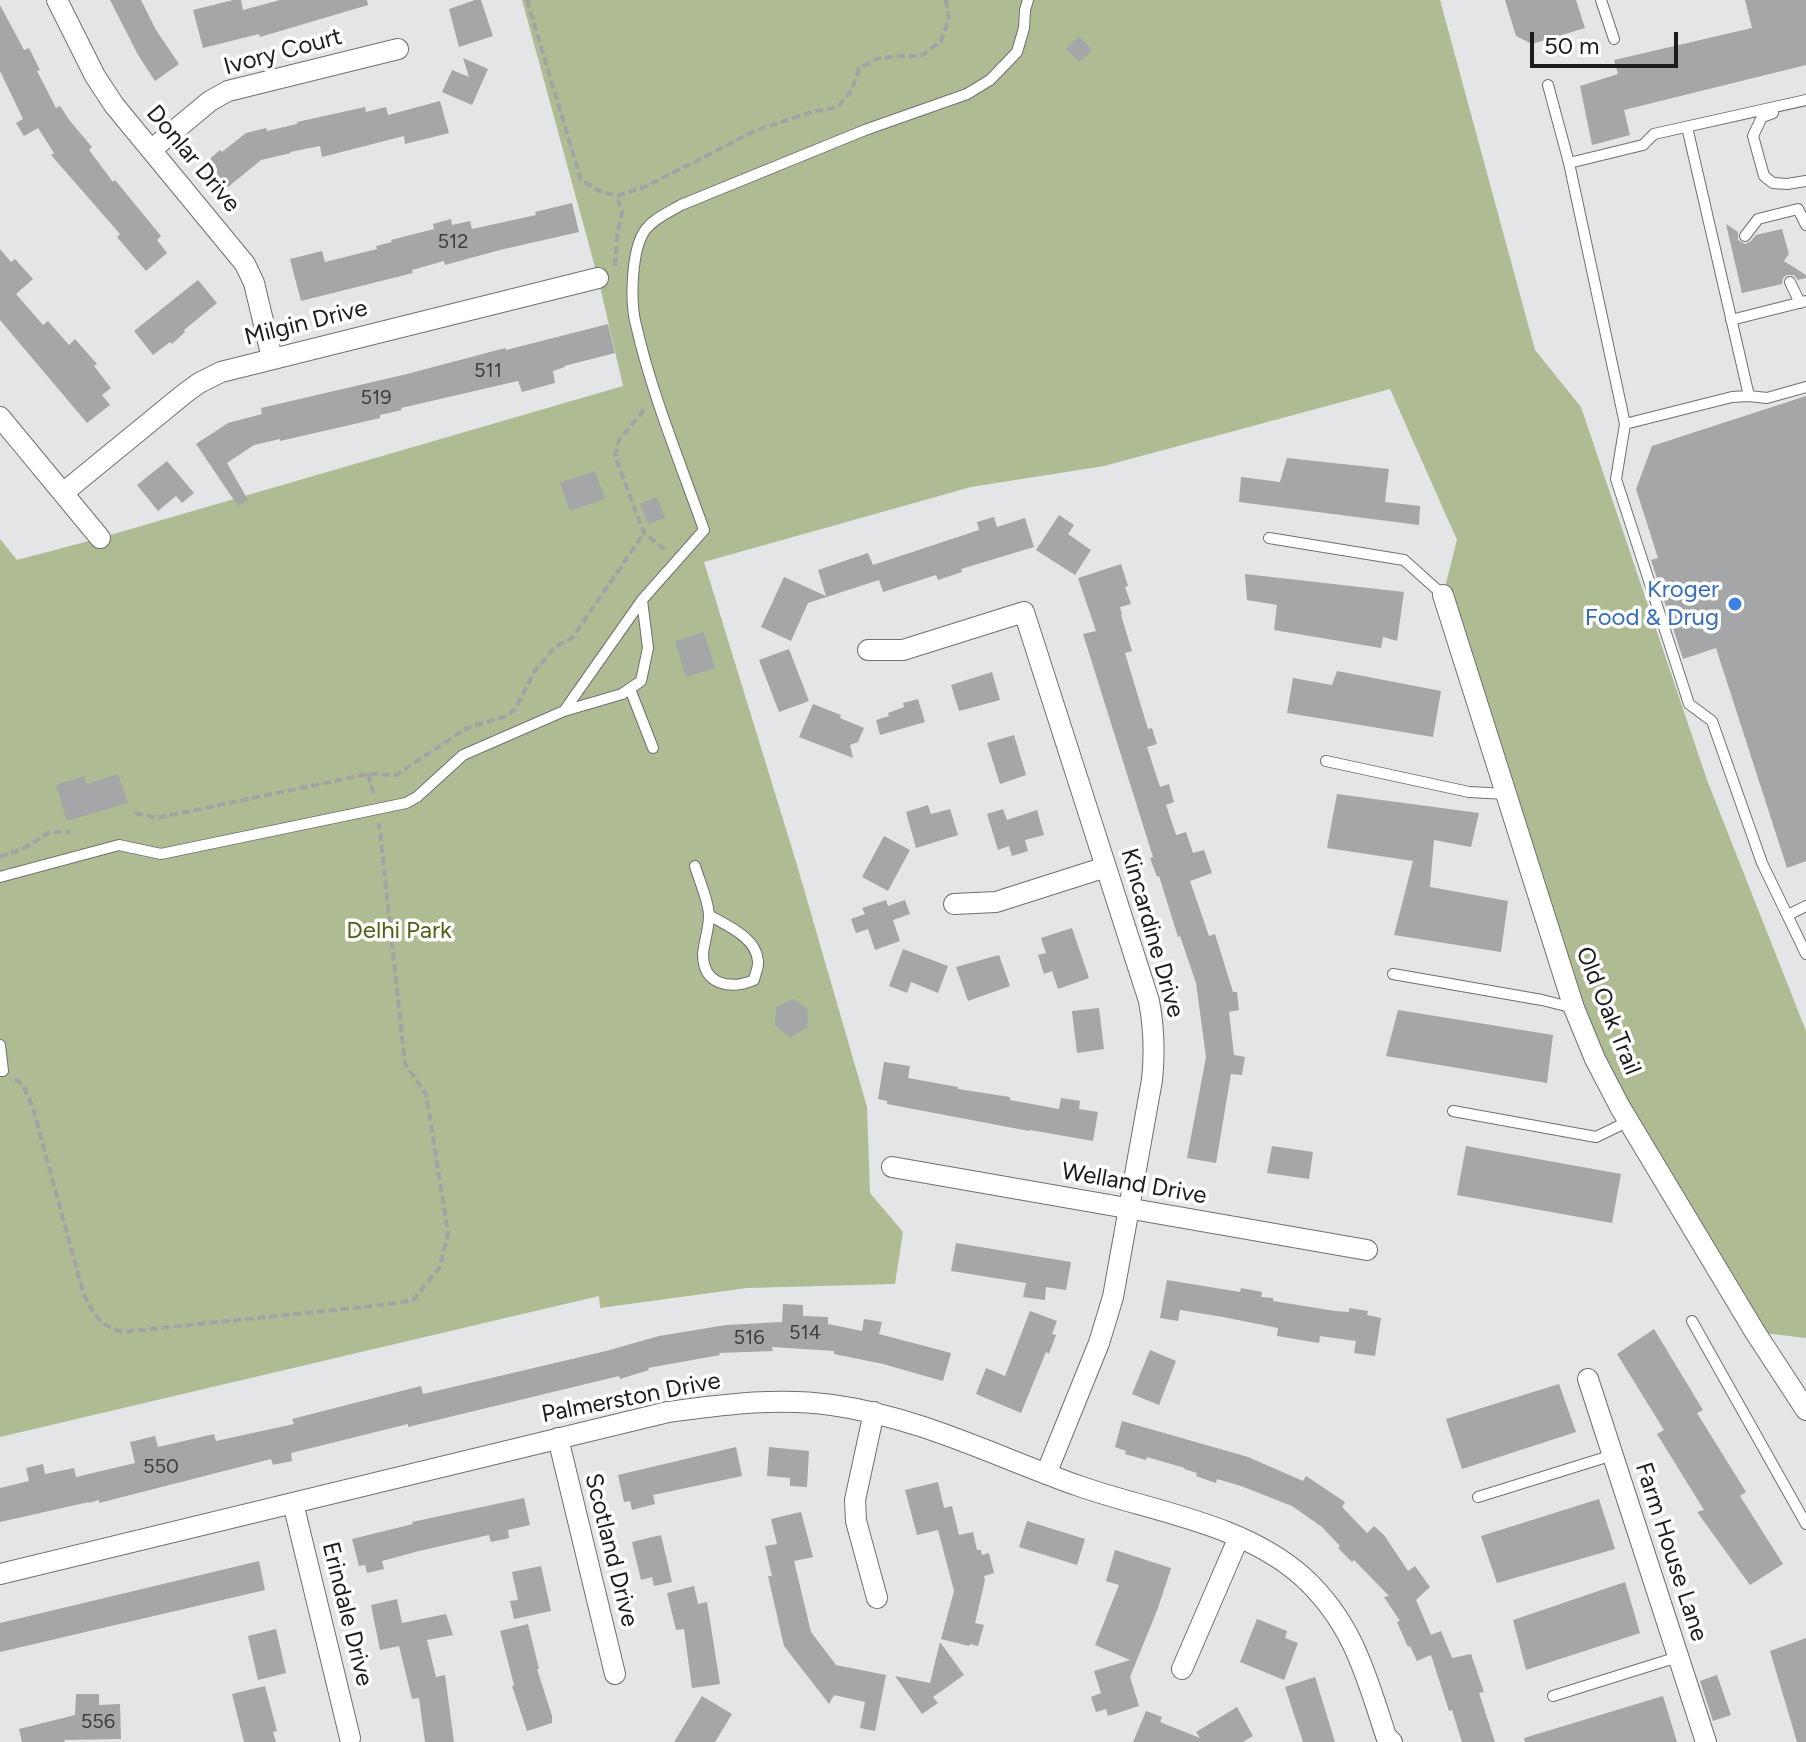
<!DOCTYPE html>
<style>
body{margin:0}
#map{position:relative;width:1806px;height:1742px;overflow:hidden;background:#e4e5e7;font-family:Figtree,sans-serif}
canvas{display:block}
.scale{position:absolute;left:1530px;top:32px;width:148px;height:36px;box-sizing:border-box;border:4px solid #1c1c1d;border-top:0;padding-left:10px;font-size:24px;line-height:28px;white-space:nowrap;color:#1c1c1d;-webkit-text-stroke:6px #fff;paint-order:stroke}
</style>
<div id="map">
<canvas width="1806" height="1742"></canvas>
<div class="scale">50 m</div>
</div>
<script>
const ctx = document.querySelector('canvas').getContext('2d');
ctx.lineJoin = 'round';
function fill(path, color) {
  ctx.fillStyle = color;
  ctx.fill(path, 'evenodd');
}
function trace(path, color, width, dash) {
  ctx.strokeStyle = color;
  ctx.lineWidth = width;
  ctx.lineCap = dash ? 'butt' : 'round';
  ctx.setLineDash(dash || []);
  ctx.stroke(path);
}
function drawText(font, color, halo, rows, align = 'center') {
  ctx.font = font + ' Figtree,sans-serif';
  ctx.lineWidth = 7;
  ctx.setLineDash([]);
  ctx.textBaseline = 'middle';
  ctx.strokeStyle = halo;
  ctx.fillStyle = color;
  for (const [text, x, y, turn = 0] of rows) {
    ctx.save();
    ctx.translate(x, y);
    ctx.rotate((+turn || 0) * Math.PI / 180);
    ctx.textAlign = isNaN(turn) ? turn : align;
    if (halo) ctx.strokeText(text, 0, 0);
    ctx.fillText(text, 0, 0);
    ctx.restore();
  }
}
fill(new Path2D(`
 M522 0H1440L1535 350 1581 407 1707 780 1806 1031V1338L1755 1332 1595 1059 1443 595 1457 540 1390 389 1104 466 971 487 704 562 797 865 867 1107 870 1193 903 1232 895 1284 747 1288 600 1308 599 1296 0 1437V539L17 560 100 538 623 386 598 278Z`), '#afbb92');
fill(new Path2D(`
 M110 0H141L156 30 179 64 155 81 138 55Z
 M233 0H241L243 10 280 0H367L368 5 260 37 259 34 203 48 193 10Z
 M475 0H481L493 36 459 47 449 9Z
 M1505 0H1576L1585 28 1532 44 1516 36Z
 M1745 0H1806V65L1624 110 1630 135 1592 145 1580 86 1618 74 1614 60 1752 28Z
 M0 5 24 50 29 48 40 70 37 71 56 108 60 106 70 121 92 147 89 150 113 182 115 180 161 236 157 240 167 253 146 271 117 237 120 234 51 155 54 153 38 128 24 136 16 123 23 119 0 71Z
 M1079 36 1092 50 1079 62 1066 49Z
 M463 58 488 69 472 105 442 92 452 70 469 77Z
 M440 101 449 133 405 144 404 136 322 157 320 146 290 152 291 153 261 160 228 187 206 162 220 150 222 152 246 133 266 128 267 131 297 124V122L365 107 366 112 386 107 388 115Z
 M572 203 579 232 500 250 445 265 444 261 412 270 413 273 301 301 290 259 322 251 325 262 377 249 376 246 392 242 391 240 434 229 433 224 451 219 452 225 470 221 472 229 536 215 535 212Z
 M1726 224 1738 232V240L1745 244 1751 241 1756 235 1782 229 1789 254 1784 261 1806 275V278L1798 280 1794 275H1787L1783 278 1782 284 1742 293Z
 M0 249 11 262 15 259 33 279 16 294 43 325 48 321 69 345 75 339 97 364 94 366 111 388 102 395 110 405 87 423 0 320Z
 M198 280 217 303 184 330 185 332 172 344 170 342 153 355 134 331Z
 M608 324 615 353 564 366 565 367 553 371 555 383 522 392 518 381 401 408 402 410 380 415V418L350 425 280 441V439L254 445 227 463 248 500 238 506 196 444 228 423 262 414 261 408 407 374 505 348 506 350Z
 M1806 396V861L1787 868 1716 648 1683 659 1651 560 1658 558 1636 489 1652 446Z
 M1287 458 1389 469 1385 502 1420 506 1419 525 1239 502 1241 477 1280 482Z
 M167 461 194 493 182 503 176 496 158 511 137 485Z
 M595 471 605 499 570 511 560 483Z
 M657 497 665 518 648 524 640 504Z
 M1059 515 1074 525 1068 534 1091 550 1075 575 1036 550Z
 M994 517 997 527 1025 518 1034 547 961 569 962 572 938 580 936 575 883 592 879 580 808 603 791 641 761 627 784 577 826 596 818 570 868 553 873 565 979 530 977 522Z
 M1121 564 1128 586 1125 587 1131 604 1120 607 1122 615H1121L1132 651 1125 653 1148 729 1152 728 1157 744 1147 747 1160 787 1169 784 1174 802 1166 805 1176 835 1186 832 1193 853 1204 850 1212 873 1190 881 1209 936 1215 934 1233 992H1237L1239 1010 1229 1012 1234 1055 1245 1057 1242 1075 1231 1074 1216 1163 1187 1158 1206 1057 1196 983 1180 936 1178 937 1159 876 1157 877 1150 858 1153 857 1083 634 1096 631 1078 578Z
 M1245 574 1404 592 1397 641 1383 637 1381 648 1274 630 1277 605 1247 600Z
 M704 632 715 668 686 677 675 641Z
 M789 649 809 701 779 712 759 660Z
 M1337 671 1441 691 1433 737 1287 713 1293 678 1332 685Z
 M992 672 1000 700 959 711 951 685Z
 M918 699 925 722 880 735 876 720 889 716 888 713 904 707 903 703Z
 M813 704 841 715 840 718 864 728 858 742 850 745 853 758 799 737Z
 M1014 735 1026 775 1000 784 987 743Z
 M118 774 128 803 67 821 56 785 84 776 87 784Z
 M1337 794 1479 813 1471 847 1434 840 1430 887 1508 901 1501 952 1394 935 1413 861 1327 848Z
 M928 805 931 814 950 809 958 835 916 848 906 812Z
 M1003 809 1007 820 1037 810 1044 835 1025 840 1028 851 1012 856 1009 846 998 850 987 814Z
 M884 836 910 850 888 891 862 877Z
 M886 900 888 906 905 900 910 914 893 920 900 941 875 950 868 929 856 933 851 919 865 914 862 908Z
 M1072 928 1089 978 1058 989 1052 971 1044 974 1038 955 1046 953 1041 938Z
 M903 949 948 966 938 993 911 982 907 993 889 986Z
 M999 955 1010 986 968 1001 956 967Z
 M793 999 808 1009 807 1028 790 1037 775 1026 776 1007Z
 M1099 1008 1104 1049 1077 1053 1072 1011Z
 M1398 1010 1553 1035 1547 1083 1386 1056Z
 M884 1062 910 1066 908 1078 958 1087V1089L1010 1097V1100L1059 1109 1061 1098 1080 1101 1079 1109 1098 1112 1093 1141 1030 1130 1029 1131 887 1104V1101L878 1099Z
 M1272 1146 1313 1152 1309 1179 1267 1173Z
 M1466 1146 1621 1174 1612 1223 1457 1195Z
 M956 1243 1071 1262 1066 1290 1046 1287 1045 1300 1023 1297 1026 1283 951 1271Z
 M1167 1280 1240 1292 1241 1288 1262 1292 1261 1297 1273 1298V1301L1335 1311 1349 1312V1308L1368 1311 1367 1315 1381 1318 1375 1356 1354 1353 1356 1341 1320 1336 1319 1343 1277 1336 1278 1328 1223 1317 1180 1310 1178 1321 1160 1318Z
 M783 1304 803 1305V1316L828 1317V1324L862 1331 864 1319 882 1322 879 1334 951 1353 943 1381 883 1364 834 1354V1351L772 1347 773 1351 719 1353 720 1355 648 1368 649 1370 620 1379 619 1376 408 1427V1424L291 1453 292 1461 273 1465 271 1459 99 1503V1500L89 1503V1502L0 1522V1488L29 1481 26 1468 43 1464 45 1474 74 1468 76 1477 135 1463 130 1442 155 1436 158 1447 214 1434 216 1441 294 1424 292 1419 421 1386 423 1394 606 1351 659 1336 726 1325 782 1322Z
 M1030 1311 1057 1321 1052 1334 1056 1335 1049 1354 1046 1352 1021 1413 976 1394 986 1368 1005 1376Z
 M1654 1329 1703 1410 1697 1413 1746 1492 1740 1496 1783 1564 1750 1585 1697 1512 1704 1510 1657 1434 1664 1430 1617 1354Z
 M1150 1350 1176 1361 1159 1405 1132 1394Z
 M1559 1384 1576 1432 1462 1469 1446 1419Z
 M1122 1421 1248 1457 1303 1481 1306 1476 1345 1502 1342 1507 1367 1533 1374 1526 1384 1535 1408 1571 1415 1566 1430 1587 1416 1600 1431 1635 1441 1631 1452 1658 1471 1654 1484 1692 1479 1693 1495 1742H1462L1452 1710 1449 1711 1431 1655 1417 1661 1410 1646 1408 1647 1397 1622 1400 1621 1384 1597 1389 1596 1354 1560 1352 1562 1338 1548 1340 1546 1322 1527 1292 1506 1241 1486 1217 1479 1216 1483 1196 1476 1197 1473 1184 1469 1185 1468 1147 1457 1146 1460 1125 1454 1126 1451 1115 1447Z
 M736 1447 742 1476 653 1495 655 1504 632 1510 630 1501 624 1502 618 1475Z
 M769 1447 809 1451 807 1487 790 1486V1478L767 1476Z
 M938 1482 944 1508 952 1506 959 1535 973 1532 977 1550H981L982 1555 989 1553 994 1573 984 1576 985 1580 975 1623 984 1625 978 1646 970 1644 969 1646 941 1639 954 1591 938 1530 917 1535 905 1490Z
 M524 1498 530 1525 508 1530 509 1538 491 1542 489 1535 419 1551 382 1561 384 1569 367 1573 365 1565 359 1566 352 1539 413 1524 412 1522Z
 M1599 1499 1615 1549 1497 1583 1481 1536Z
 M801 1512 813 1557 794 1561 811 1632 836 1665 886 1675 875 1731 860 1728 865 1702 834 1695 829 1704 784 1646 768 1576H772L765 1546 777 1544 771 1519Z
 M1027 1521 1085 1539 1077 1565 1019 1547Z
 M661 1535 672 1582 654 1586 652 1577 641 1580 632 1542Z
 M1115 1550 1171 1568 1158 1608 1130 1677 1139 1706 1108 1716 1106 1709 1096 1712 1091 1697 1101 1693 1094 1671 1130 1660 1095 1645 1119 1585 1106 1581Z
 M259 1561 265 1590 0 1652V1623Z
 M541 1566 551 1611 514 1619 510 1601 518 1600 512 1572Z
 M1625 1582 1640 1633 1526 1670 1513 1620Z
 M694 1586 698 1604 707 1602 720 1684 692 1688 684 1629 676 1630 667 1593Z
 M397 1599 402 1623 446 1614 453 1635 427 1640 436 1677 445 1675 454 1742H425L419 1698 412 1699 399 1646 380 1650 371 1605Z
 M1257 1619 1287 1631 1285 1638 1298 1643 1284 1680 1240 1662Z
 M528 1624 539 1669H537L552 1716V1723L527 1731 512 1686 514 1685 500 1631Z
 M276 1629 286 1673 258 1680 248 1636Z
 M1806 1638V1742H1797L1770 1651Z
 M940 1642 964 1675 933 1697 938 1703 922 1714 895 1676 930 1683Z
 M1717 1675 1731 1715 1713 1721 1700 1681Z
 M1315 1677 1335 1742H1303L1285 1687Z
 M265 1686 277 1731 273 1732 276 1742H244L232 1694Z
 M76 1694H99V1705L120 1704 121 1739 64 1740 65 1742H22L19 1729 75 1715Z
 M702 1696 732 1714 715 1742H674Z
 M1663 1696 1677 1742H1525L1524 1738Z
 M1237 1707 1253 1736 1243 1742H1133L1146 1711 1162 1717 1160 1722 1200 1738 1196 1732Z`), '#a4a6a7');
const lane = new Path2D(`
 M1601 0 1614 39
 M1548 85 1569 163 1625 424 1616 479 1689 704 1712 721 1762 863 1806 954
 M1773 113 1762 117 1753 136 1764 176 1773 183 1787 184 1806 181
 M1687 127 1749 396
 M1569 163 1643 145 1654 134 1806 100
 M1745 236 1758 219 1798 209 1806 225
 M1790 282 1800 303
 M1731 320 1806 301
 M1625 424 1732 397 1749 396 1767 398 1806 387
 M1269 538 1404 560 1443 595
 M630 689 653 748
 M564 711 622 694 641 681 648 648 642 600
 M1326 761 1469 792 1506 794
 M695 866C699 880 709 902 709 916 709 929 704 942 703 954 703 985 730 990 754 980 755 974 759 967 758 961 756 937 727 926 709 915
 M0 877 119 845 161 854 406 803 417 797 463 755 564 711 642 600 704 530C680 462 652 395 636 325 630 302 631 248 646 229 655 218 669 212 681 205L865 130 967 94 990 80 1017 52 1024 28 1025 10 1028 0
 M1788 915 1806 906
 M1393 974 1542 1000 1574 1008
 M0 1045 3 1071H0
 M1453 1111 1596 1137 1629 1121
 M1692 1321 1806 1524
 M1478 1497 1613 1455
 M1553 1696 1678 1657`);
const street = new Path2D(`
 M57 0 95 76 114 105 245 264 254 283 272 358
 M151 150 210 101 228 91 398 49
 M0 417 100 538
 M63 493 184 394 199 383 221 372 598 278
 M1443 595 1574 1008 1595 1059 1620 1107 1755 1332 1806 1410
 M868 650H903L1024 612 1149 1001C1154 1028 1155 1052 1152 1080L1113 1297 1099 1343 1046 1474
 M954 904 996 902 1106 867
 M892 1167 1367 1250
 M1588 1379 1706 1742
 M874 1412 855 1500 856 1521 877 1598
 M558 1438 615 1674
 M293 1503 350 1738
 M0 1574 668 1412C722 1405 777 1397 832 1405 919 1417 997 1457 1079 1486 1153 1512 1243 1523 1303 1577 1353 1623 1366 1675 1386 1736L1392 1742
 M1182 1669 1239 1537`);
trace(lane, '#6f7072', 12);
trace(street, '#6f7072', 22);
trace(new Path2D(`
 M527 0 581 180 599 191 617 196 647 186 757 130 812 112 838 107 851 91 859 69 876 59 898 56H921L941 41 949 18 946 0
 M615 266 617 236 622 212 617 197
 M644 410 619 440 615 456 644 533 667 551
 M368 774 374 795
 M135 813 157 818 368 774 396 775 467 728 507 716 516 708 534 672 554 648 573 637 644 533
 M0 857 24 848 50 832H70
 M15 1079 23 1085 33 1108 83 1292C93 1314 98 1324 122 1332L382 1305 413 1300 440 1267 448 1233 426 1094 405 1064 379 823`), '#a2a3a4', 4, [8, 4]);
trace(lane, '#fff', 10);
trace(street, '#fff', 20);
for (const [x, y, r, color] of [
 [1735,604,8,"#3f7fe0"]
]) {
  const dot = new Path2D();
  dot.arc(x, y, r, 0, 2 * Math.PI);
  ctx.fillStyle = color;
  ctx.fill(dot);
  trace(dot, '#fff', 3);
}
drawText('20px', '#3e3e40', null, [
 ["512",453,242],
 ["511",488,371],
 ["519",376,398],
 ["514",805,1333],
 ["516",749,1338],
 ["550",161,1467],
 ["556",98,1722]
]);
drawText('24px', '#1c1c1d', '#fff', [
 ["Ivory Court",283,52,-15],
 ["Donlar Drive",193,159,50],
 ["Milgin Drive",306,323,-14],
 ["Kincardine Drive",1152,933,74],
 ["Old Oak Trail",1608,1011,68],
 ["Welland Drive",1134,1184,10],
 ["Palmerston Drive",631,1398,-11],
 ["Scotland Drive",611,1550,76],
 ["Farm House Lane",1671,1552,72],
 ["Erindale Drive",347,1614,76]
]);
drawText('24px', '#366cbe', '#fff', [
 ["Kroger",1719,590],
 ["Food & Drug",1719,618]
], 'right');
drawText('24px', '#506012', '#fff', [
 ["Delhi Park",399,931]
]);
</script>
